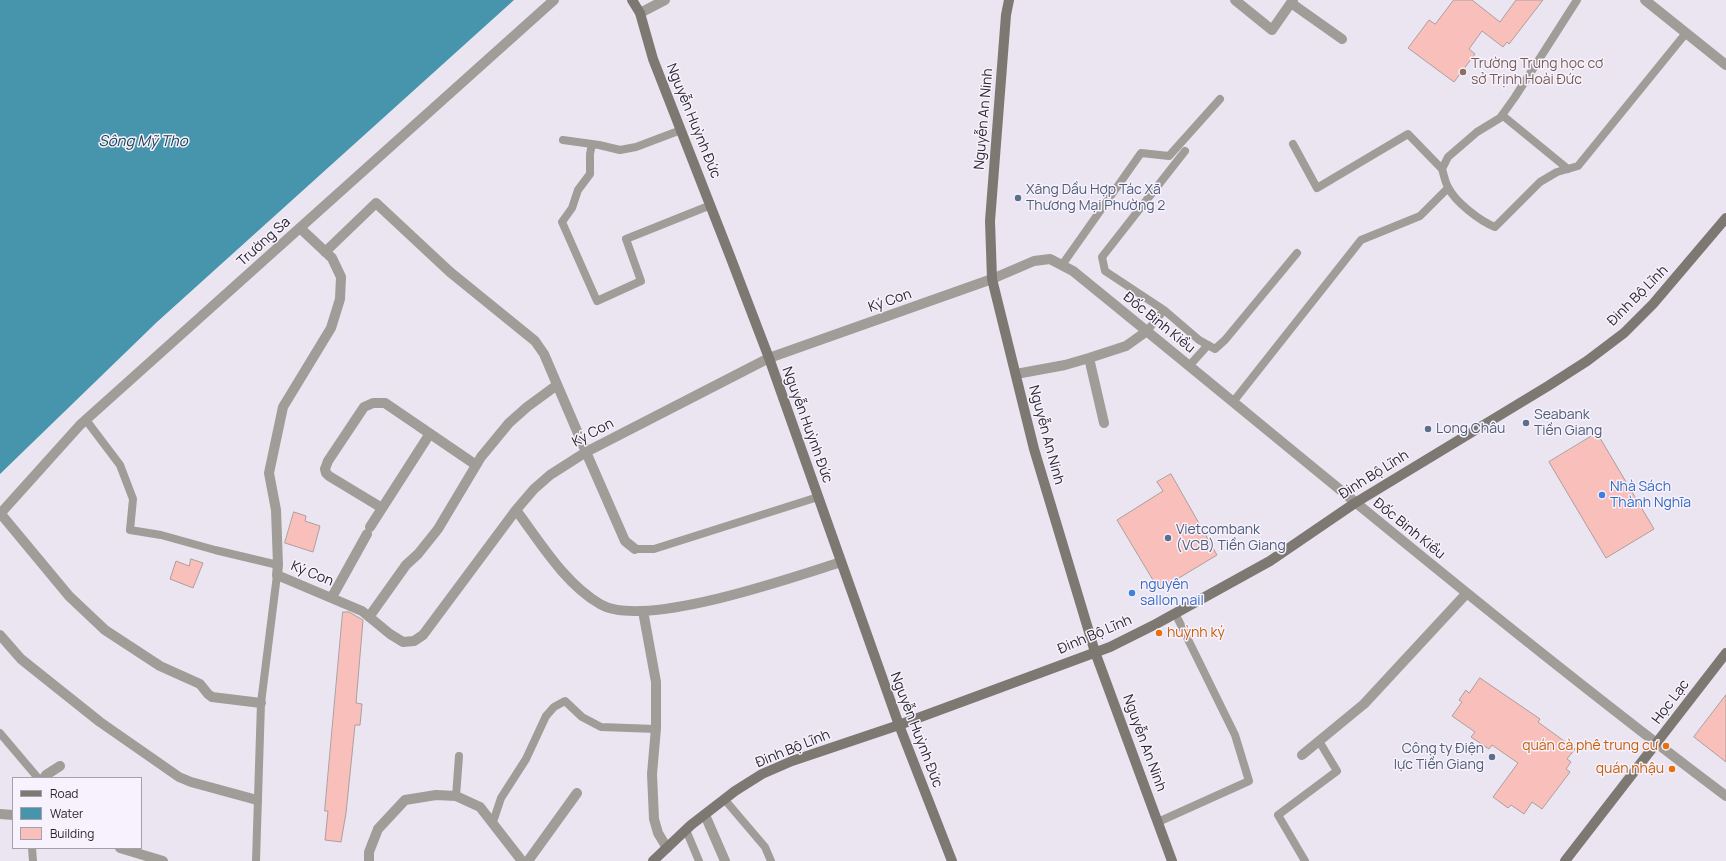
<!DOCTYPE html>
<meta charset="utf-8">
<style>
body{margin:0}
#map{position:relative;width:1726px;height:861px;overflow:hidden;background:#eae5f0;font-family:Manrope,sans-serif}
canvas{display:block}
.legend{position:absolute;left:12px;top:777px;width:130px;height:72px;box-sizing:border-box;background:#f7f2fe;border:1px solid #a5a1aa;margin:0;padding:5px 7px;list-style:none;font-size:12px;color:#29272b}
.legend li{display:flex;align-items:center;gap:8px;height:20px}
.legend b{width:20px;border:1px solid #a5a1aa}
</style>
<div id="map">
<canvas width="1726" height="861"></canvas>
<ul class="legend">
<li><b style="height:5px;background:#7e7872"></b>Road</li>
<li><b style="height:11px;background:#4695ad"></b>Water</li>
<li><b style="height:11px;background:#f9bfbb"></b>Building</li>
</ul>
</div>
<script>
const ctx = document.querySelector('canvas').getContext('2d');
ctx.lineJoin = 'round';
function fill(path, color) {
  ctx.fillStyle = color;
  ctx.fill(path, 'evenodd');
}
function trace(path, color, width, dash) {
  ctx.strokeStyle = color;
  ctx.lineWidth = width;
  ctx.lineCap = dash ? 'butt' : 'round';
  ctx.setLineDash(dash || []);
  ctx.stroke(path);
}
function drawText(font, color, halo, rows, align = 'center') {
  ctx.font = font + ' Manrope,sans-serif';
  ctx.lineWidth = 3;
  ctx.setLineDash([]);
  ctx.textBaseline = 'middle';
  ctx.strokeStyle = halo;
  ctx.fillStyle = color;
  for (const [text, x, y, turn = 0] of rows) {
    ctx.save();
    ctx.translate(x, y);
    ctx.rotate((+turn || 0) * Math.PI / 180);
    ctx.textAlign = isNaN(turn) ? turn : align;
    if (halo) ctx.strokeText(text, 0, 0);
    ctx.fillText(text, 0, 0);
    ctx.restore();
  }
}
fill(new Path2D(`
 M0 0H514L157 322 0 474Z`), '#4695ad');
const building = new Path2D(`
 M1454 0H1472L1500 22 1516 0H1543L1509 44 1507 42 1503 47 1482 31 1469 49 1475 54 1454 82 1408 48 1429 20 1435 24Z
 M1597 433 1654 529 1606 558 1549 462Z
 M1171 474 1217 555 1159 590 1117 520 1163 491 1157 482Z
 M294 512 306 516 305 521 320 526 313 552 285 543Z
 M191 559 203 563 193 588 170 579 176 561 189 566Z
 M343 612H349L363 620 356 703 362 704 360 725H355L346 813 341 842 325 840 328 811H325Z
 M1480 678 1540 719 1538 722 1575 749 1567 759 1571 762 1566 769 1570 772 1542 809 1532 802 1524 814 1511 805 1508 808 1493 797 1518 763 1492 745 1489 749 1471 737 1475 732 1452 716 1462 702 1459 700 1466 690 1469 693Z
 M1726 695V762L1694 737Z`);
fill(building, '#f9bfbb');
trace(building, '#ac9e9d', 1);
trace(new Path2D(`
 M1577 0 1515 97 1500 118 1477 132 1448 157 1442 169C1444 175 1445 182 1448 187 1455 202 1480 221 1495 227L1540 182 1557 172 1578 166 1686 33
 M1502 115 1568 169
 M563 140 599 145 620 150 636 147 681 130
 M592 144 590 154V174L578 190 572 208 562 222 597 301 641 281 626 239 711 205
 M1293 144 1317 188 1408 134 1442 169
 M1185 151 1102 257 1105 271 1164 310 1199 340 1215 349 1225 340 1297 253
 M1062 265 1141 153 1169 156 1220 99
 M1147 331 1164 310
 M1189 366 1208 345
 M1233 402 1361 240 1420 216 1448 188
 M86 420 120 465 133 499 130 530 161 535 215 550 278 565
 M635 549H654L818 497
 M0 733 38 778
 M456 796 459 756
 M725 800 765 847 771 861
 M493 822 501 798 526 759 546 716 554 707 565 701 582 717 601 727 656 729
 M1158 822 1249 781 1235 735 1175 613
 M686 830 699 861
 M32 848 33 861
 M256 861 261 703 277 575
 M1305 861 1278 815 1337 771 1319 741`), '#a09c98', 8);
trace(new Path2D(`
 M1235 0 1272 30 1293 0
 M1645 0 1726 65
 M1291 3 1342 39
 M640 13 665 0
 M300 228 332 258 341 277 340 299 331 328 283 407 269 473 276 510 278 565 277 575 362 611 390 634 403 642 414 641 423 635 516 510 534 489 550 475 586 452 769 358 992 279 1034 261 1050 259 1073 271C1290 447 1503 628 1726 796
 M325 252 376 203 450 272 535 341 544 354 586 452 625 541 635 549
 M1089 358 1104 423
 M1016 374 1065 365 1089 358 1126 346 1147 331
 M382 508 329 476 326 473 325 469 328 461 364 407 373 403H385L476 465
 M516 510C540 542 565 584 600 604 643 630 793 577 841 562
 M0 513 69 596 105 630 160 666 200 684 208 694 212 697 261 703
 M0 514 80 425 554 0
 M370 527 429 435
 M332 597 367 534
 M643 611 656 682V728L652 774 654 819 658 833 667 848
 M369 617 406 565 418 554 438 529 481 457 509 423 527 407 557 385
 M0 635 21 659 100 722 179 777 191 782 257 800
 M1302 755 1364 704 1466 594
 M44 778 46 775 60 766
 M0 814 13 815
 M705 815 725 861
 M120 848 163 861
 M369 861V852L378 829 405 800 436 795 456 796 480 807 522 861
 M528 861 577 793`), '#a09c98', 10);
trace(new Path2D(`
 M632 0 640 13 653 59 730 256 769 358 899 725 952 861
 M1009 0 1006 15 990 221 992 279 1034 449 1095 652 1172 861
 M653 861 691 825 735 791 762 774 792 761 899 725 1110 647 1156 624 1270 561 1355 503 1548 386 1587 361 1624 333 1653 304 1726 218
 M1565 861 1726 653`), '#7e7872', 10);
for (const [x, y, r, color] of [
 [1463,72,4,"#8d6e63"],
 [1018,198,4,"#5c6f8a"],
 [1526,423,4,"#5c6f8a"],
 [1428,429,4,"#5c6f8a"],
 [1602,495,4,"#3f7fe0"],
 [1168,538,4,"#5c6f8a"],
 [1132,593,4,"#3f7fe0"],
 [1159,633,4,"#e8710a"],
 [1666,746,4,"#e8710a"],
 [1492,757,4,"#5c6f8a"],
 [1672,769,4,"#e8710a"]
]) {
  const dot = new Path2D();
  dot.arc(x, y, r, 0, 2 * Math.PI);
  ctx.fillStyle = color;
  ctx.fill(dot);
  trace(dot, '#f7f2fe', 1.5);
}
drawText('14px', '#785e54', '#f7f2fe', [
 ["Trường Trung học cơ",1471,64],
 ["sở Trịnh Hoài Đức",1471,80]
], 'left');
drawText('14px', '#29272b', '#f7f2fe', [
 ["Nguyễn An Ninh",984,119,-85],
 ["Nguyễn Huỳnh Đức",693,121,68],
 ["Trường Sa",264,242,-42],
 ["Đinh Bộ Lĩnh",1638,296,-45],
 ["Ký Con",890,301,-19],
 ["Đốc Binh Kiều",1159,323,39],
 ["Nguyễn Huỳnh Đức",807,425,70],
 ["Ký Con",593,433,-28],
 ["Nguyễn An Ninh",1046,435,75],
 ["Đinh Bộ Lĩnh",1374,475,-32],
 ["Đốc Binh Kiều",1409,529,39],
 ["Ký Con",312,574,22],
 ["Đinh Bộ Lĩnh",1095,635,-23],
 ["Học Lạc",1671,702,-53],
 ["Nguyễn Huỳnh Đức",916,730,69],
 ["Nguyễn An Ninh",1144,743,70],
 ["Đinh Bộ Lĩnh",793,749,-22]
]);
drawText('14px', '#4e5e75', '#f7f2fe', [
 ["Xăng Dầu Hợp Tác Xã",1026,190],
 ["Thương Mại Phường 2",1026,206],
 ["Seabank",1534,415],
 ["Tiền Giang",1534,431],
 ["Long Châu",1436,429],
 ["Vietcombank",1176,530],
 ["(VCB) Tiền Giang",1176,546],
 ["Công ty Điện",1484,749,"right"],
 ["lực Tiền Giang",1484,765,"right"]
], 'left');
drawText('14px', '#366cbe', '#f7f2fe', [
 ["Nhà Sách",1610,487],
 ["Thành Nghĩa",1610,503],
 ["nguyên",1140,585],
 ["sallon nail",1140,601]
], 'left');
drawText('14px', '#c56008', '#f7f2fe', [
 ["huỳnh ký",1167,633,"left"],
 ["quán cà phê trung cư",1658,746],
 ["quán nhậu",1664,769]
], 'right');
drawText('italic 15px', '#1e424d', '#f7f2fe', [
 ["Sông Mỹ Tho",143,142]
]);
</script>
